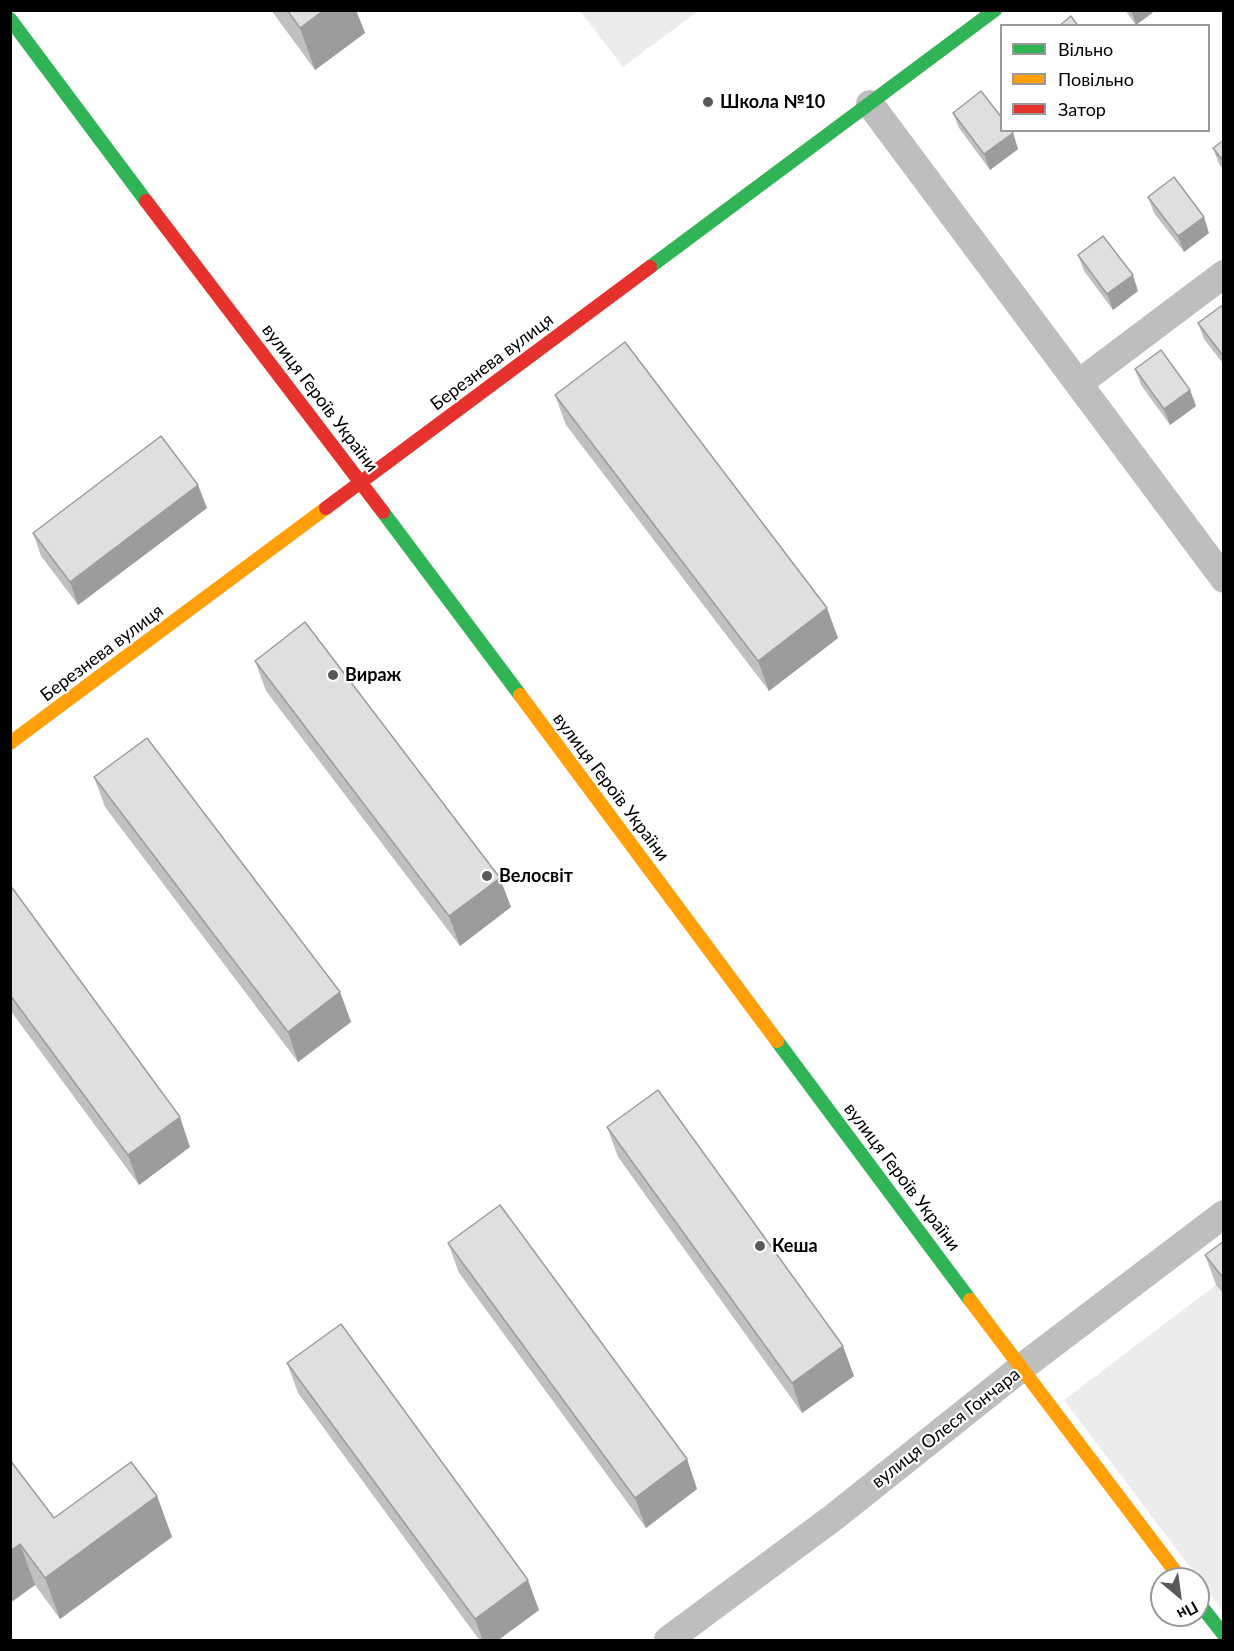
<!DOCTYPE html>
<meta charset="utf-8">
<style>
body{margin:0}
#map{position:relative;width:1234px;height:1651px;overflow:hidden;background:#fff;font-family:Lato,sans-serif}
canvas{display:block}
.frame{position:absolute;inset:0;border:12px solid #000;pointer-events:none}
.legend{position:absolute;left:1000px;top:24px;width:210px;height:108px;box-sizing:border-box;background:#fff;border:2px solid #999;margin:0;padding:8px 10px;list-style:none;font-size:18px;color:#000}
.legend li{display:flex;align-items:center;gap:12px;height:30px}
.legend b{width:30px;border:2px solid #999}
.north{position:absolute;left:1150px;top:1567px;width:60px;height:60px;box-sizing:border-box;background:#fff;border:2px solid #999;border-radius:50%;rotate:151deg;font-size:16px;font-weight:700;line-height:24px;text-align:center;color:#000}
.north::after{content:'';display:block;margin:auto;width:21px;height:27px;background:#595959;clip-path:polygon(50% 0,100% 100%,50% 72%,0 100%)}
</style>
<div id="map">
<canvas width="1234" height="1651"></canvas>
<div class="frame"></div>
<ul class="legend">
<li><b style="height:8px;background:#30b455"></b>Вільно</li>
<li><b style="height:8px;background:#ff9f0a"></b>Повільно</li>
<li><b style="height:8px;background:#e5322d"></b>Затор</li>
</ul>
<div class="north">Пн</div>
</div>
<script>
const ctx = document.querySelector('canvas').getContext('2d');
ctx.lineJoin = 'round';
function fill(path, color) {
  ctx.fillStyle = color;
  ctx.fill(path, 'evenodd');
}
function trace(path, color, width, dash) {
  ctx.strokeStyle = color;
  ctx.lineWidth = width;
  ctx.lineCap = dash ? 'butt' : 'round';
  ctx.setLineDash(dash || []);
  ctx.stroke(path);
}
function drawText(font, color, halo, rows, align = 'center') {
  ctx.font = font + ' Lato,sans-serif';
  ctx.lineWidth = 4.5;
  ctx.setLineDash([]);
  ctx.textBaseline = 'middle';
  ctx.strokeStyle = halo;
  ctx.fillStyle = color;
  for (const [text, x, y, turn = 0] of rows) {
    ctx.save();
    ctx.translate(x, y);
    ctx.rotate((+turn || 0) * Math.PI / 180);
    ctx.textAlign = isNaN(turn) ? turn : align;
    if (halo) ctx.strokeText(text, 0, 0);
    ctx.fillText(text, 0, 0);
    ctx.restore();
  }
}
fill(new Path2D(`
 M580 11H698L623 67Z
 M1216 1285 1223 1295V1611L1064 1400Z`), '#ececec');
trace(new Path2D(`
 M870 104 1224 579
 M1079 383 1224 274
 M668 1640 834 1517 1021 1368 1224 1214`), '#bebebe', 28);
trace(new Path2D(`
 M10 19 146 201
 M650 267 995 10
 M383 512 520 695
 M777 1041 970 1300
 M1198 1602 1224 1635`), '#30b455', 14);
trace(new Path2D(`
 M520 695 777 1041
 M10 743 326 508
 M970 1300 1181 1579`), '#ff9f0a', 14);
trace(new Path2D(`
 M146 201 383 512
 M326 508 650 267`), '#e5322d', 14);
fill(new Path2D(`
 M271 10H356L365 33 315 70Z
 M1125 10H1156L1136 25Z
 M953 113 1013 133 1018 149 990 170 959 128Z
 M1224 140V170L1219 164 1213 148Z
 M1148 197 1209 233 1184 252 1154 213Z
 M1078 255 1138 291 1113 310 1084 271Z
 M1224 304V365L1204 339 1198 323Z
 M1135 369 1190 390 1196 406 1170 425 1141 385Z
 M555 395 838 638 769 691 566 425Z
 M207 508 78 605 41 556 33 533Z
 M255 661 511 907 460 946 266 691Z
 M94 777 340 992 351 1022 298 1062 105 807Z
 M10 885 190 1147 139 1185 10 1010Z
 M607 1127 854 1376 802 1413 618 1157Z
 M1224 1241V1295L1216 1285 1205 1255Z
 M448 1243 687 1459 697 1489 646 1528 459 1273Z
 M287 1363 539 1610 497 1641H480L298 1393Z
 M10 1460 54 1518 157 1496 172 1537 60 1619 35 1585 10 1603Z`), '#c0c0c0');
fill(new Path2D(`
 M324 10H356L365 33 315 70 300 28Z
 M1131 10H1156L1136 25Z
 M1013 133 1018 149 990 170 984 154Z
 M1204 217 1209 233 1184 252 1178 236Z
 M1133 275 1138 291 1113 310 1107 294Z
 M1190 390 1196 406 1170 425 1164 409Z
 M198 485 207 508 78 605 70 582Z
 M827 608 838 638 769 691 758 661Z
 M500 878 511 907 460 946 449 916Z
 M340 992 351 1022 298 1062 288 1032Z
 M180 1117 190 1147 139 1185 128 1155Z
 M843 1346 854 1376 802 1413 792 1383Z
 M687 1459 697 1489 646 1528 635 1498Z
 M157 1496 172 1537 60 1619 45 1578Z
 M20 1544 35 1585 10 1603V1551Z
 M528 1580 539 1610 497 1641H483L475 1619Z`), '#9c9c9c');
const building = new Path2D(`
 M287 10H324L300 28Z
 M1071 16 1078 26H1059Z
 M981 91 1002 118V130H1011L1013 133 984 154 953 113Z
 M1224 140V162L1213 148Z
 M1174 177 1204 217 1178 236 1148 197Z
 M1103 236 1133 275 1107 294 1078 255Z
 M1224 304V357L1198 323Z
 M625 342 827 608 758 661 555 395Z
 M1161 350 1190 390 1164 409 1135 369Z
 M161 436 198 485 70 582 33 533Z
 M305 622 500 878 449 916 255 661Z
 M147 738 340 992 288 1032 94 777Z
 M10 885 180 1117 128 1155 10 995Z
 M658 1090 843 1346 792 1383 607 1127Z
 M500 1205 687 1459 635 1498 448 1243Z
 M1224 1241V1279L1205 1255Z
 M341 1324 528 1580 475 1619 287 1363Z
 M10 1460 54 1518 131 1462 157 1496 45 1578 20 1544 10 1551Z`);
fill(building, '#dfdfdf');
trace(building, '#9c9c9c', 1.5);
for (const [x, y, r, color] of [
 [708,102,6,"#595959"],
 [333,675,6,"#595959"],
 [487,876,6,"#595959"],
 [760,1246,6,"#595959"]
]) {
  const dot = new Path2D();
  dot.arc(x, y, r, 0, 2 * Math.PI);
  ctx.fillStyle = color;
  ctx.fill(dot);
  trace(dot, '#fff', 2);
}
drawText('bold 18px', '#000', '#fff', [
 ["Школа №10",720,102],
 ["Вираж",345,675],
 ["Велосвіт",499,876],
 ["Кеша",772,1246]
], 'left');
drawText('18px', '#000', '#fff', [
 ["Березнева вулиця",492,362,-37],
 ["вулиця Героїв України",320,398,53],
 ["Березнева вулиця",102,653,-37],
 ["вулиця Героїв України",611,787,53],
 ["вулиця Героїв України",902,1177,53],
 ["вулиця Олеся Гончара",946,1428,-38]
]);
</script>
